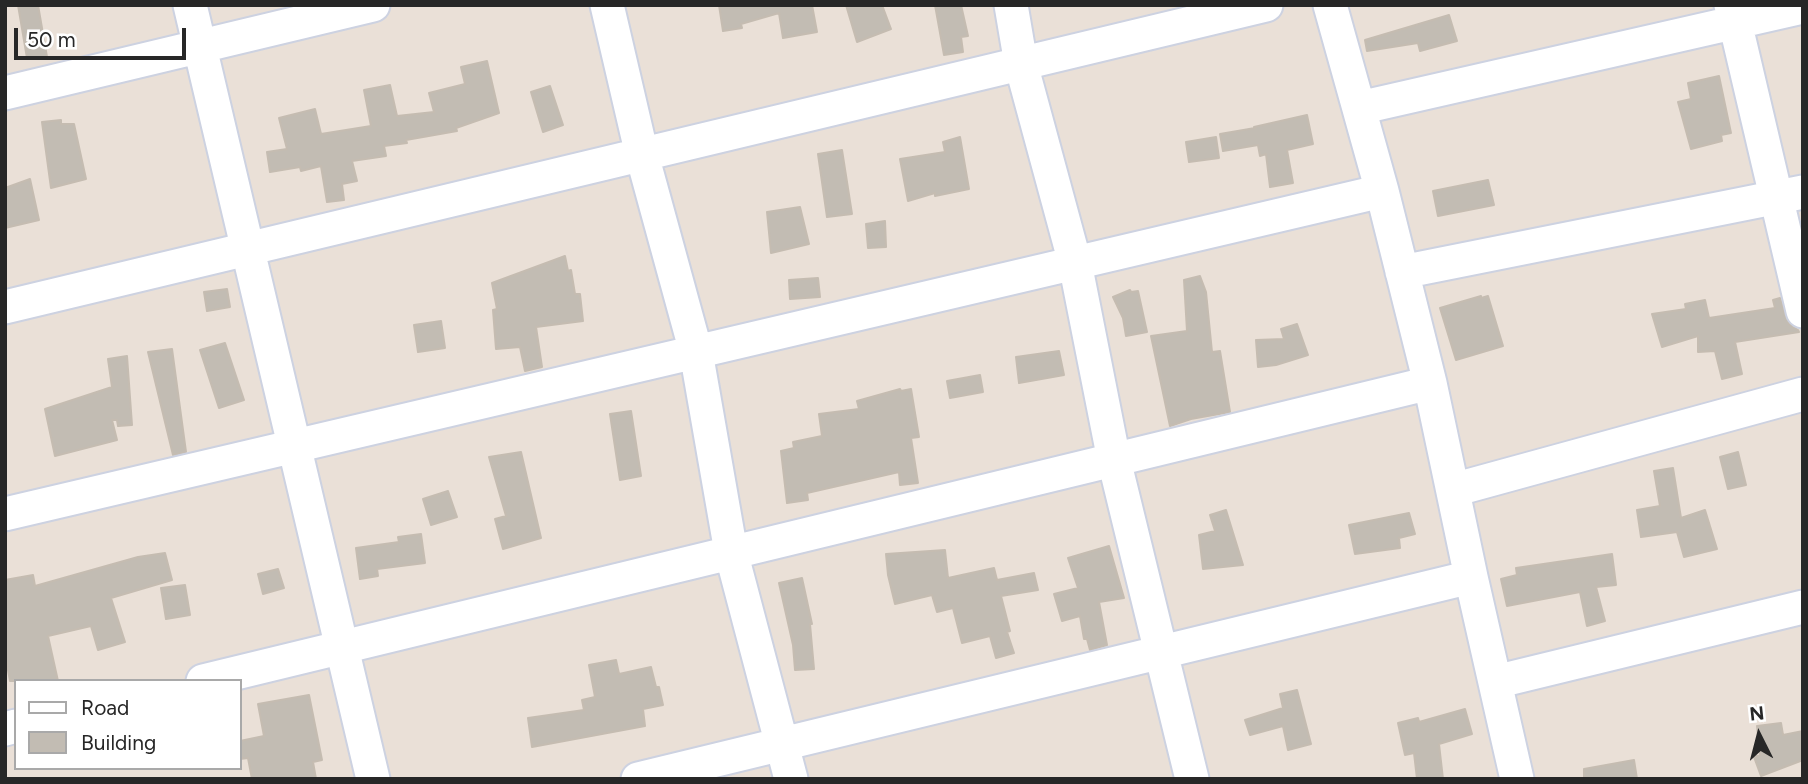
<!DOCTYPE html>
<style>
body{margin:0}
#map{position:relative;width:1808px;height:784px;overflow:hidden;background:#eae0d7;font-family:Figtree,sans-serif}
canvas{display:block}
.frame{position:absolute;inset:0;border:7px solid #272727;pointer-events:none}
.legend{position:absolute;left:14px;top:679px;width:228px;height:91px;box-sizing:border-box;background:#fff;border:2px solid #a9a9a9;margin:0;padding:9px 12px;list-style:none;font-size:21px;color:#272727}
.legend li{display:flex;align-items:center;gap:14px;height:35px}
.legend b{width:35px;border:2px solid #a9a9a9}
.north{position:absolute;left:1724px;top:700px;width:70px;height:70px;-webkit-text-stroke:5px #fff;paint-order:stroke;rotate:354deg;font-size:19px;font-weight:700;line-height:28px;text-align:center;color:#272727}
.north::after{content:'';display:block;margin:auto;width:24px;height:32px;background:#272727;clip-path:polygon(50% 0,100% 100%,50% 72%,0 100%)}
.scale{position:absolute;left:14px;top:28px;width:172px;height:32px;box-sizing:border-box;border:4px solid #272727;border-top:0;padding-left:9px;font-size:21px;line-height:24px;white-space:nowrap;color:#272727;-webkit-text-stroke:5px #fff;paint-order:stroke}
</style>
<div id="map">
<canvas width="1808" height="784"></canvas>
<div class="frame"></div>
<ul class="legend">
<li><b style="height:9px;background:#fff"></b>Road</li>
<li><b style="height:19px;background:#c2bcb3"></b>Building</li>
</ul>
<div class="north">N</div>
<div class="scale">50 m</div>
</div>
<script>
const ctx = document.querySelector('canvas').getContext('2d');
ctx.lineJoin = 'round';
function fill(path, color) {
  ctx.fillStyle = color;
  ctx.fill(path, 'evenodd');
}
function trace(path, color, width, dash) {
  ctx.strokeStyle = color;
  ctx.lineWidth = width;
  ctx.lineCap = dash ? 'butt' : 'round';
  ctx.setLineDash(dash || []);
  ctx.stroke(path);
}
const building = new Path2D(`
 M18 5H38L47 57 27 58Z
 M719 5H812L817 32 783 38 779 13 741 24 742 28 723 31Z
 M846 5H882L891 29 857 42Z
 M935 5H961L968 36 961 37 963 52 944 55Z
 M1449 15 1457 41 1420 51 1418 43 1367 51 1365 40Z
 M487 61 499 113 456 128 457 131 406 140 407 143 384 146 386 156 352 161 357 181 342 184 344 200 327 202 321 166 301 171 300 167 270 172 267 152 287 149 279 118 315 109 321 134 371 126 364 90 390 85 397 116 434 112 429 93 465 84 461 67Z
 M1719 76 1731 133 1721 135 1722 141 1691 149 1678 102 1691 99 1688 83Z
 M550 86 563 125 543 132 531 92Z
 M1307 115 1313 144 1287 150 1293 183 1270 187 1266 154 1260 156 1258 145 1223 151 1220 134 1255 128 1254 127Z
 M61 120V124H74L86 179 51 188 42 122Z
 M960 137 969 189 935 196V193L908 201 900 159 945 152 943 142Z
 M1216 137 1219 158 1189 162 1186 142Z
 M842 150 852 214 827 217 818 154Z
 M30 179 39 220 5 228V188Z
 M1488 180 1494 205 1438 216 1433 191Z
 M800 207 809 244 771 253 767 212Z
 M885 221 886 247 868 248 866 224Z
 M565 256 568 271 571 270 575 294H580L583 321 536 327 542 367 525 371 520 347 496 349 493 310 497 309 492 283Z
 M1200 276 1206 292 1212 352 1220 351 1230 412 1191 419 1170 426 1151 336 1187 331 1184 280Z
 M818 278 820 297 790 299 789 280Z
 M227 289 230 307 207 311 204 292Z
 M1130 290 1131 292 1138 291 1147 332 1126 336 1123 318 1113 297Z
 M1481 296V298L1488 296 1503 346 1456 360 1440 308Z
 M1780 298 1789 324 1798 330 1799 332 1735 342 1742 374 1722 379 1715 351 1698 352V336L1662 347 1652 314 1686 309 1685 304 1705 300 1709 318 1775 308 1773 300Z
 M441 321 445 348 418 352 414 325Z
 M1297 324 1308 355 1276 365 1258 367 1256 340 1284 339 1281 329Z
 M225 343 244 400 219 408 200 350Z
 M172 349 186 452 173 455 148 352Z
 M1059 351 1064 375 1019 383 1016 357Z
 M127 356 132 425 118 426 117 420H112L117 440 55 456 45 409 112 387 108 359Z
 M980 375 983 392 950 398 947 381Z
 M900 389 901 391 911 389 919 437 911 438 918 483 900 485 899 472 807 493 808 500 787 503 781 451 794 448 793 442 822 436 819 414 859 409 857 401Z
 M631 411 641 476 620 480 610 414Z
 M521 452 541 538 503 549 495 519 506 516 489 457Z
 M1738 452 1746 485 1728 489 1720 457Z
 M1673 468 1681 518 1705 510 1717 549 1684 557 1677 532 1641 537 1637 510 1660 506 1654 471Z
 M448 491 457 517 431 525 423 499Z
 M1226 510 1243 565 1203 569 1199 535 1215 531 1210 515Z
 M1409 513 1415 534 1399 538 1400 548 1355 554 1349 525Z
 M421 534 425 563 377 569 378 576 360 579 356 548 399 542 398 537Z
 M1109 546 1124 598 1099 602 1107 645 1090 650 1087 639H1084L1080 616 1062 621 1054 594 1078 588 1068 558Z
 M945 550 948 578 994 568 997 580 1034 573 1038 590 1001 596 1010 631 1007 632 1014 653 996 658 990 636 962 643 953 608 937 612 932 595 895 604 888 575 886 554Z
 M165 553 172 580 111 598 125 642 98 650 91 626 48 636 58 681H10L5 654V580L33 575 35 586 138 557Z
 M1612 554 1616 585 1596 587 1605 621 1587 626 1580 592 1507 606 1501 579 1517 575 1516 568Z
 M278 569 284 588 263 594 258 574Z
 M802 578 812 624H810L814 669 795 670 793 645 779 583Z
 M185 585 190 615 166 619 161 588Z
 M616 660 619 674 651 667 656 687H659L663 705 643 709 645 726 532 747 528 718 584 710 582 700 595 697 589 665Z
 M1297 690 1311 744 1288 750 1283 726 1250 735 1245 720 1283 708 1280 694Z
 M309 695 322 760 313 762 316 779H252L248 758 240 759V741L264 736 258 704Z
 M1465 709 1472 734 1439 744 1443 779H1417L1414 753 1405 755 1398 723 1418 718 1419 722Z
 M1781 723 1783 735 1803 731V760L1761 776 1754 757 1760 755 1757 726Z
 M1634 760 1637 779H1584V769Z`);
fill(building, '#c2bcb3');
trace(building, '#c5bcb1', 2);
const minor = new Path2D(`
 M190 5 373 779
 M607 5 642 155 696 352 731 552 791 779
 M1011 5 1021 64 1075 263 1114 460 1192 779
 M1330 5 1382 191 1430 383 1471 577 1517 779
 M1731 5 1803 311
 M5 93 373 5
 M1359 108 1803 7
 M1402 272 1803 192
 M5 307 1266 5
 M1453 490 1803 394
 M5 514 1382 191
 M203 681 1430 383
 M1495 682 1803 607
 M5 729 16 726
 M638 779 1471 577`);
trace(minor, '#cdd2e1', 37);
trace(minor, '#fff', 33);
</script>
